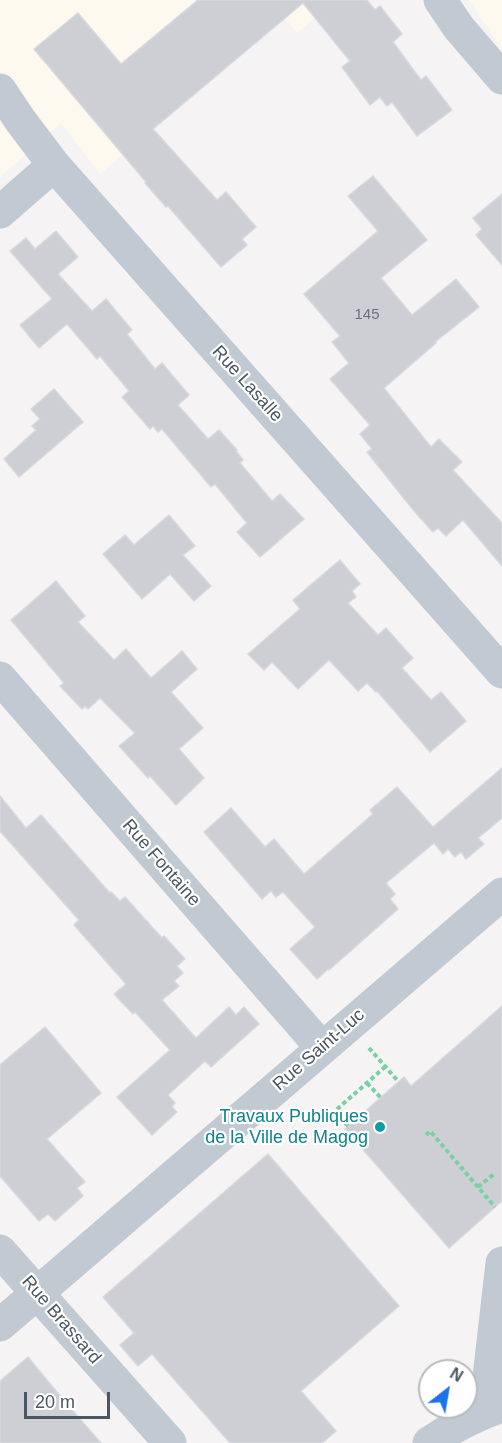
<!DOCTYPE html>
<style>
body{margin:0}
#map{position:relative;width:502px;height:1443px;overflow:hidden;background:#f5f3f3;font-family:Helvetica,sans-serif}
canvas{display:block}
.north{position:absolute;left:418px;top:1359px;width:60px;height:60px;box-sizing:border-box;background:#fff;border:2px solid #b7bbc0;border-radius:50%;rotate:31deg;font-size:16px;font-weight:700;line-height:24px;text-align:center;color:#4a5661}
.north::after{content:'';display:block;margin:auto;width:21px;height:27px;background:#1a73e8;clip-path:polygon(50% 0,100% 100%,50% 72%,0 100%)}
.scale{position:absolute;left:24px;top:1392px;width:86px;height:27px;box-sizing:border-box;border:3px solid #4a5661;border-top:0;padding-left:8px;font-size:18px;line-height:21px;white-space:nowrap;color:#4a5661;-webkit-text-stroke:4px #fff;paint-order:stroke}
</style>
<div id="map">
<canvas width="502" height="1443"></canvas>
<div class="north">N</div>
<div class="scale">20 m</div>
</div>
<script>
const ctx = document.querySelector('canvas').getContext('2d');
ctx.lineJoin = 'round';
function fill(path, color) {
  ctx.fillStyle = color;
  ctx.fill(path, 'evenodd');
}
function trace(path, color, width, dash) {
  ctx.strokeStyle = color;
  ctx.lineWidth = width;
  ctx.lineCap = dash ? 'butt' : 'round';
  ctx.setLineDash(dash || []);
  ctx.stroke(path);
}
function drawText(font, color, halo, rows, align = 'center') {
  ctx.font = font + ' Helvetica,sans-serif';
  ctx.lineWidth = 4.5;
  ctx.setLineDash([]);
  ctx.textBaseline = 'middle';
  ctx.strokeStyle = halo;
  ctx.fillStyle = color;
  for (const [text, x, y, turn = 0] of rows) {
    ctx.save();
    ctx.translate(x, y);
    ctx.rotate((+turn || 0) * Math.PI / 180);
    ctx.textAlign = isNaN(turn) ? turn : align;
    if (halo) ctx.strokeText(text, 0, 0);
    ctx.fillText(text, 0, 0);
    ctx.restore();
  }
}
fill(new Path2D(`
 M0 0H335L297 33 285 18 100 174 61 123 0 177Z
 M469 0H502V48L490 32Z`), '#fdf9ef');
const building = new Path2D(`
 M198 0H367L375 10 380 6 402 34 393 42 421 80 426 76 452 110 417 136 392 102 387 106 380 97 370 105 342 67 350 61 303 3 153 129 217 200 226 192 256 227 242 239 247 245 221 267 168 206 166 207 145 183 146 182 34 49 78 13 121 64Z
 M373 176 427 240 381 278 412 315 456 279 479 307 435 342 436 343 384 388 431 447 439 439 462 462 453 470 502 523V566L463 520 446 536 438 528 433 532 414 511 367 452 372 449 360 434 370 425 330 379 349 363 332 342 340 336 304 294 378 231 348 196Z
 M502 194V265L476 235 482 229 473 218Z
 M56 231 78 257 58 274 92 311 106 299 132 330 127 334 155 369 162 363 189 395 178 405 208 439 219 430 237 450 236 451 243 460 240 463 272 501 280 494 304 519 260 557 237 532 247 523 215 484 211 487 162 429 158 432 153 426 150 429 122 397 129 391 100 356 97 359 67 324 39 348 20 325 52 299 10 251 26 238 35 249Z
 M54 389 83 422 19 477 4 459 36 430 32 426 40 419 31 409Z
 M169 515 195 546 183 555 211 586 194 601 170 574 142 599 103 554 125 535 134 545Z
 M340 560 360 584 352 591 356 597 348 603 378 635 386 628 410 655 413 658 402 668 431 700 441 692 466 721 430 752 377 691 376 692 367 683 358 691 329 660 298 689 272 662 264 670 248 654 300 609 293 600Z
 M56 581 85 616 78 622 114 660 126 649 151 678 182 651 197 669 171 692 203 728 179 749 204 778 176 805 150 776 148 778 119 746 135 733 100 698 88 709 85 706 82 709 60 686 64 683 11 620Z
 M502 768V818L478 838 484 844 466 859 461 852 455 857 448 849 443 854 434 843 386 883 395 894 390 899 398 909 329 970 328 969 317 979 290 949 315 927 283 892 276 897 271 891 262 899 204 832 231 808 265 847 274 839 304 874 373 814 370 810 397 787 433 827Z
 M0 796 26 828 41 815 110 893 111 892 120 901 125 897 162 938 164 936 185 959 177 966 183 973 174 981 179 986 162 1000 196 1038 229 1007 236 1015 244 1007 259 1024 211 1067 205 1061 168 1095 175 1103 172 1107 177 1112 152 1135 117 1097 170 1050 135 1012 133 1014 114 994 126 984 74 925 79 920 0 831Z
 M502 1006V1201L449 1248 345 1129 404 1077 411 1086Z
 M45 1027 101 1093 47 1139 85 1182 77 1188 83 1196 55 1221 48 1214 39 1221 0 1176V1065Z
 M268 1154 399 1306 301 1391 336 1431 322 1443H230L152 1354 138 1366 120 1345 134 1333 103 1297Z
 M28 1357 66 1403 101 1443H0V1381Z`);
fill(building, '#cdcfd5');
trace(building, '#d7d9de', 1.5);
trace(new Path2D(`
 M369 1048 397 1080
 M367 1083 381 1098
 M348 1126 335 1111 385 1067
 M426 1135 430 1131 495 1207
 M478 1187 494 1174`), '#7ad0a6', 4, [4.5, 3]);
trace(new Path2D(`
 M440 0 459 28 502 78
 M0 90 20 120 54 165 502 672
 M0 212 54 165
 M0 678 322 1048
 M0 1251 170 1443
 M0 1325 502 894
 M485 1412 502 1263
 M429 1443C451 1428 476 1415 502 1406`), '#c1cad2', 33);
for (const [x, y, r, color] of [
 [380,1127,6,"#0f9aa8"]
]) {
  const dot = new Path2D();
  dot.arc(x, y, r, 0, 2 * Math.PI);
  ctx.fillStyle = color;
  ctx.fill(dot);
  trace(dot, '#fff', 2);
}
drawText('15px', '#6b747e', null, [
 ["145",367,315]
]);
drawText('18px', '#4a5661', '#fff', [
 ["Rue Lasalle",247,384,48],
 ["Rue Fontaine",161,863,49],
 ["Rue Saint-Luc",319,1050,-41],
 ["Rue Brassard",61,1320,49]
]);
drawText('18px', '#0d838f', '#fff', [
 ["Travaux Publiques",368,1117],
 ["de la Ville de Magog",368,1138]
], 'right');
</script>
